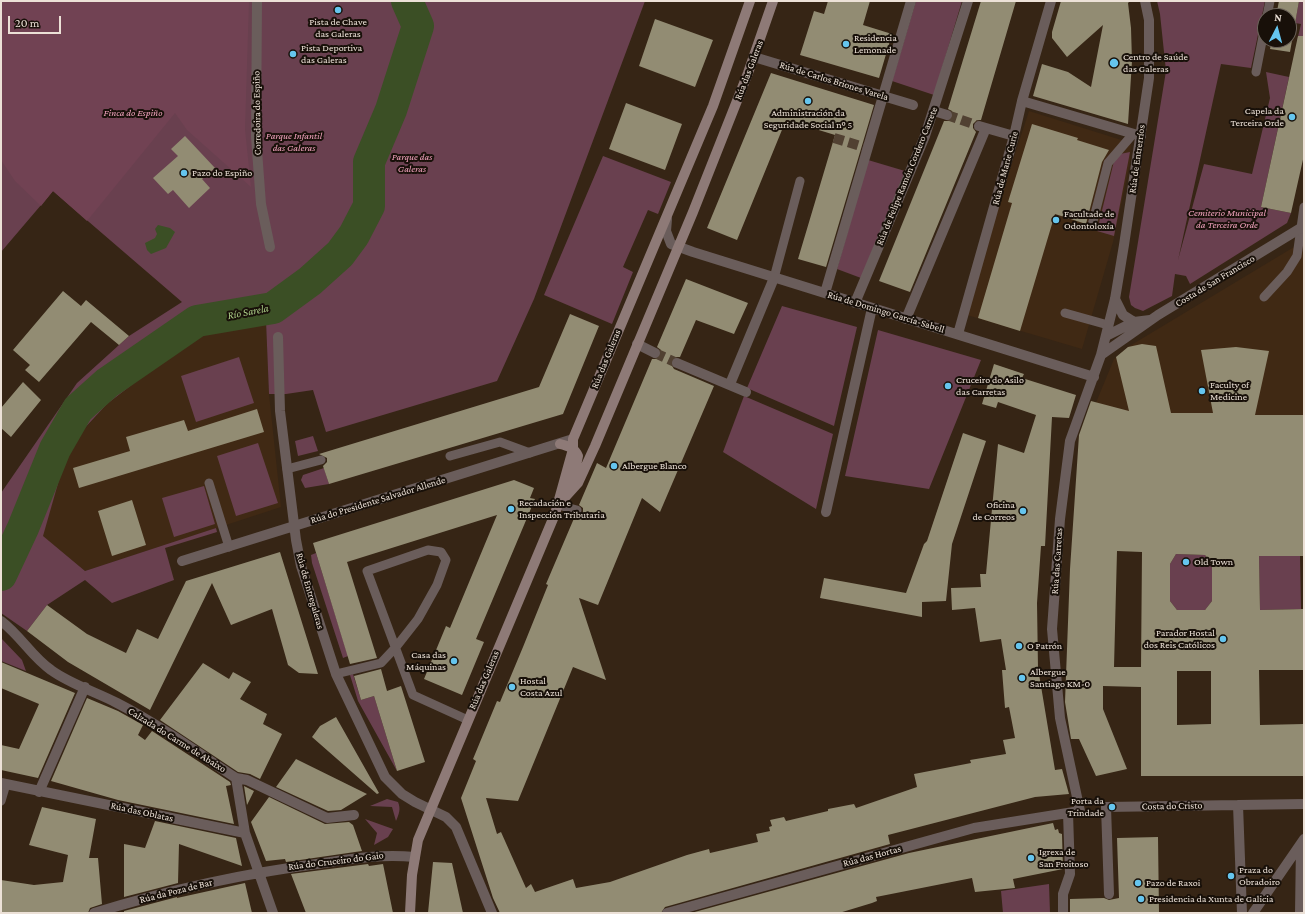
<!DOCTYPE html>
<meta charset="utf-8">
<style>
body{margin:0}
#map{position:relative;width:1305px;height:914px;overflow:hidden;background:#362515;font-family:"Crimson Pro",serif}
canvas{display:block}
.frame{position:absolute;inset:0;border:2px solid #ece1d7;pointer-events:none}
.north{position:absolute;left:1257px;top:8px;width:40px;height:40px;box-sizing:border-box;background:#181009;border:1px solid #6d645b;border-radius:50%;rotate:6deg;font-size:11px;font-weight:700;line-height:16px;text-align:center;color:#ece1d7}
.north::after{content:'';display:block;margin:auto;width:14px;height:18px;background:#65c5ee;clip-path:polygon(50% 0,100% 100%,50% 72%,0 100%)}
.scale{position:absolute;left:8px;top:16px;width:53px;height:18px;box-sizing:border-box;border:2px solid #ece1d7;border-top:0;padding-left:5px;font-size:12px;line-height:14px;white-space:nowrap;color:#ece1d7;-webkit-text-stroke:3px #181009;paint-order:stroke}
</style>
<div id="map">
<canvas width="1305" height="914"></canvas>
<div class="frame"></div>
<div class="north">N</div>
<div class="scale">20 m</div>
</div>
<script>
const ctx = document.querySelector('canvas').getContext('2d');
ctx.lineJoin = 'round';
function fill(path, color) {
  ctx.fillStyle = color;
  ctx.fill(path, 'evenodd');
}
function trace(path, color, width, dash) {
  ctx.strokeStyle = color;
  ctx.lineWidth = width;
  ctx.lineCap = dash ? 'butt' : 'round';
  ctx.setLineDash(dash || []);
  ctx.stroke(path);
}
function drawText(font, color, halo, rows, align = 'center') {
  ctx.font = font + ' "Crimson Pro",serif';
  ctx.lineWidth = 4;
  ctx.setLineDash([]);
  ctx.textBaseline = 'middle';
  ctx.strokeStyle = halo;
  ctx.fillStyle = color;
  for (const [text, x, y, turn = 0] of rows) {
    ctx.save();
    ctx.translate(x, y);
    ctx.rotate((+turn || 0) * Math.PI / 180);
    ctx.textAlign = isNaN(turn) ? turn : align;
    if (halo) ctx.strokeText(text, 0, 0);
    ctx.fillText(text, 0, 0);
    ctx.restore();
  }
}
fill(new Path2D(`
 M1029 111 1131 143 1130 163 1113 242 1082 349 967 315 999 204Z
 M1304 241V527L1088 422 1114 359 1128 347Z
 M239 319 266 321 269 394 281 507 85 571 42 536 69 446 107 404 195 336 216 326Z`), '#402914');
fill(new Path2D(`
 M1 1H645L534 299 497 381 326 432 313 390 286 394H269L266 321 239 319 216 326 195 336 107 404 69 445 43 536 85 571 216 528 217 532 165 548 174 580 112 603 85 580 47 605 27 631 1 613V493L77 383 129 336 182 302 53 191 1 252Z
 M916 1H962L934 95 892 81Z
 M1157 1H1265L1251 68 1221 64 1178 260 1204 164 1252 174 1270 98 1266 72 1289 77 1261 207 1291 213 1287 223 1190 284 1186 276 1175 274 1172 296 1143 311 1135 308 1131 305 1129 297 1166 71 1160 14Z
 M1299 1H1304V44L1297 41 1301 24 1295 23Z
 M1130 152 1114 236 1097 231 1114 161 1120 154Z
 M603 156 671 182 658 214 648 210 623 267 633 272 612 324 544 295Z
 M868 160 905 171 861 278 837 269Z
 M782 306 857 327 834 426 747 388Z
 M878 330 981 360 929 489 845 476Z
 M239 357 254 403 196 422 181 376Z
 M744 396 833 434 816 509 723 452Z
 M313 436 318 451 298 456 295 441Z
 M258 443 278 503 236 516 217 456Z
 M324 468 329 484 305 488 301 480 303 475Z
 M204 486 215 524 174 537 162 498Z
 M316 553 348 656 343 658 312 563 311 555Z
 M1176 554 1205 555 1212 564V601L1205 610H1177L1170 601V564Z
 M1259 556H1300L1301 609 1260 610Z
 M1 638 22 660 26 671 1 661Z
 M353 674 361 700 374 696 397 771 358 701 350 675Z
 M387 799 398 802C401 809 399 814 396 821L392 807 370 806Z
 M365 819 393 829 388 837 374 845 377 833Z
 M1049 884 1050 913H1003L1001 891Z`), '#69404f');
fill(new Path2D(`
 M1 1H249L245 129 251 187 187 130 175 113 87 221 53 191 41 206 15 181 1 160Z`), '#714253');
fill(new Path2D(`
 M158 225 170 228 175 232 166 248 151 254 147 250 145 243 155 238 157 234 155 229Z`), '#3b4f25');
trace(new Path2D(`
 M1 575 23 528 55 449 78 409 107 383 197 321 273 308 310 281 340 254 354 235 369 206V162L391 110 418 26 407 1`), '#3b4f25', 32);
fill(new Path2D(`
 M828 1H870L863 25 892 34 879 78 800 55 814 11 824 14Z
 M981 1H1016L981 120H977L973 124V128L976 132 910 292 879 281 944 121H949L953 117 952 111 948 109Z
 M1061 1H1130L1128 3 1131 28 1132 61 1128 124 1033 96 1042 64 1068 72 1091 87 1103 25 1067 57 1052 38V32Z
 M1279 1H1299L1290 52 1270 49 1272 40H1289V16H1276Z
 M655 19 713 40 695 87 639 66Z
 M1298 36H1304V155L1291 213 1261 207Z
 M771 73 874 105 826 267 798 259 835 135 786 120 737 240 707 228Z
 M626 103 682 124 665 170 609 149Z
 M1032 124 1078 138 1077 140 1109 150 1102 162 1086 224 1055 214 1020 331 978 318 1012 203 1008 202Z
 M185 136 215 168 202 179 210 188 189 208 173 190 168 194 153 178 178 156 171 149Z
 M686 279 748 303 734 334 696 320 680 357H676L671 360V364L674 369 714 386 660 512 642 498 598 605 579 598 606 680 573 667 518 801 486 798 497 834 501 832 526 888 531 884 535 892 573 879 576 888 610 882 687 855 709 849 710 853 758 842 756 834 770 831 769 827 772 826 770 820 784 817 786 821 828 811V809L854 804 856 808 917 787 914 774 971 763 970 760 1006 754 1003 740 1015 738 1009 707 1005 708 1002 670H1006L1001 639 980 642 975 608 952 610 951 588 981 587 980 574H986L998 444 1024 453 1036 415 998 402 996 408 982 404 994 364 1024 374 1022 378 1076 395 1069 418 1052 417 1045 546H1041L1037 603 1038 668 1055 770 1062 769 1069 794 1035 797 888 835 890 844 665 907 661 913H500L493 898 461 798 476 761 473 759 497 701 500 702 523 647 548 585 546 584 575 516H579L583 512V508L579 505 597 463 606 468 652 359H658L661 356V350L657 347Z
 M63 291 81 306 86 300 129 336 119 345 91 322 39 382 25 370 30 365 13 350Z
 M570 314 599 326 563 414 329 484 323 466 327 462V458L319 454 539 387Z
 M1142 344 1156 346 1171 413H1213L1201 350 1236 347 1269 351 1255 415H1304V556H1259L1260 610 1304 609V670H1259L1260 725 1304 724V776H1141V687L1103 686V709L1127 769 1096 776 1079 739H1071L1065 702 1070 569 1079 435 1091 401 1129 411 1116 357 1128 347ZM1117 551 1142 552 1141 667H1114ZM1176 554 1205 555 1212 564V601L1205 610H1177L1170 601V564ZM1177 671H1211V724L1177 725Z
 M23 382 41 400 11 437 1 428V408Z
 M257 409 264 432 79 488 73 468 130 451 126 437 184 420 188 431Z
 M963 433 986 441 952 544 946 601 922 602V617L820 598 824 578 906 593 924 544 927 541Z
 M514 480 534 488 530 498 535 499 476 639 484 642 462 695 424 679 446 626 450 628 497 515 347 562 377 658 350 664 313 543Z
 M132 500 146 545 112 556 98 511Z
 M280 552 318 674 299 673 288 665 272 609 231 625 212 583 150 710 68 662 27 631 47 605 87 634 126 653 137 629 158 639 186 581Z
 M1 662 75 693 38 778 1 770V745L19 749 39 704 1 688Z
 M203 663 229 679 233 672 251 682 240 699 267 714 263 724 282 734 260 779 250 774 238 772 160 720Z
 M381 669 387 691 401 686 425 762 397 771 374 696 361 700 354 676Z
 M87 698 118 711 143 725 138 735 145 740 152 731 230 782 231 785 226 786 234 824 118 800 51 781Z
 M336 717 379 793 377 794 312 737 320 726Z
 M296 759 367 794 341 810 328 811 276 787Z
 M244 786 254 791 247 805Z
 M269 797 325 824 349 822 353 825 362 851 286 862 285 859 266 861 251 822Z
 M42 807 96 819 89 858H98L102 904 90 908 88 913H1V880L34 885 63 882 68 855 29 845Z
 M155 821 236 838 242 866 179 844 178 883 124 897V844L145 848Z
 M1053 823 1055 830 1058 829 1059 833 1062 834 1063 869 1013 879 1015 888 975 892 972 878 876 897 877 901 872 903 839 913H691L909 853Z
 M1158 837 1159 913H1070V899L1104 898 1109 900 1119 898 1117 838Z
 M433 862 452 863 463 913H428Z
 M368 864 369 866 383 864 393 913H306L291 874Z
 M245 883 252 913H124V911L177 897V898Z`), '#928c73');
trace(new Path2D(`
 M947 115 979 126
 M834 138 864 147
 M655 353 677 363`), '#514132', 10, [10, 5]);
trace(new Path2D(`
 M1267 16 1270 1
 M1256 72 1265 26
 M1092 225 1108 163 1133 134
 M774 278 800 181
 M1264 297 1287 272 1297 256 1304 207
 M1065 313 1108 325
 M450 456 500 442 530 453
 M287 469 321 460
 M209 483 229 547
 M558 505 577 510
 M336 674 381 663 396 647 418 619 437 585 446 560 441 552 428 550 367 571 370 579 413 695 468 720
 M1 801 6 784`), '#6a5d5b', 9);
trace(new Path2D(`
 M257 1 256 137 261 204 270 247
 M754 57 913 105
 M1022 101 1141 136
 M934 111 947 115
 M979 126 1014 136
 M667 219 666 231 671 244 693 252 1094 377
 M825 293 911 1
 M1115 299 1123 315 1134 322
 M855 303 925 136 968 1
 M906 319 986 128
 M958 334 1014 136 1022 101 1051 1
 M1106 336 1134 322 1150 320
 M278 337 280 411 296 540 301 566 336 674 385 777 402 794 415 802 446 817 456 827 492 913
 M637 344 655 353
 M1101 355 1158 315 1304 226
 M677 363 746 392
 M730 384 774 278
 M826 512 872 308
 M182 561 573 439
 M1 621C20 635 32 657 51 670 70 684 96 692 117 703 158 724 197 752 236 778L247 780 327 818 354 815
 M236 778 245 833 273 913
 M1 783 245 833
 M39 792 85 687
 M1238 805 1242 913
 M1109 894 1106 807 1304 804
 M94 913C169 890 246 873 324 863 355 858 383 854 415 857
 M667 913 974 828 1080 811 1060 718 1052 629 1060 519 1070 441 1101 355 1115 299 1124 245 1149 78V20L1145 1
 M1063 913V894L1070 874 1068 813
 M1253 913 1304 839
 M1300 913 1301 844`), '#6a5d5b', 10);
trace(new Path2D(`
 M560 444C568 446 575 448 578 456L571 489
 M559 504 578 483 595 446 693 212 748 73 773 1
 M410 913 412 875 418 840 555 514 573 449V439L713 106 750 1`), '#8e7a77', 10);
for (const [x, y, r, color] of [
 [338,10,4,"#65c5ee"],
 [846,44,4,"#65c5ee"],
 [293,54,4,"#65c5ee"],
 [1114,63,5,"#65c5ee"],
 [808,101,4,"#65c5ee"],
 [1292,117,4,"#65c5ee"],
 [184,173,4,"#65c5ee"],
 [1056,220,4,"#65c5ee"],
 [948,386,4,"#65c5ee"],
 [1202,391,4,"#65c5ee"],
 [614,466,4,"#65c5ee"],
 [511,509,4,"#65c5ee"],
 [1023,511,4,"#65c5ee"],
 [1186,562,4,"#65c5ee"],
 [1223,639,4,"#65c5ee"],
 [1019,646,4,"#65c5ee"],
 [454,661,4,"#65c5ee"],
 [1022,678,4,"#65c5ee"],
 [512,687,4,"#65c5ee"],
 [1112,807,4,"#65c5ee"],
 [1031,858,4,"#65c5ee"],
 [1231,876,4,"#65c5ee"],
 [1138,883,4,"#65c5ee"],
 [1141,899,4,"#65c5ee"]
]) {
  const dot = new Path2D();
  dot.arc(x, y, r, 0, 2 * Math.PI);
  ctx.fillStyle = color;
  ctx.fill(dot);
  trace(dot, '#181009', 1.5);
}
drawText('10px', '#ece1d7', '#181009', [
 ["Pista de Chave",338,22,"center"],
 ["das Galeras",338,34,"center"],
 ["Residencia",854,38],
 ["Lemonade",854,50],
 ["Pista Deportiva",301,48],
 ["das Galeras",301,60],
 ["Centro de Saúde",1123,57],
 ["das Galeras",1123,69],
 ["Capela da",1284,111,"right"],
 ["Terceira Orde",1284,123,"right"],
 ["Administración da",808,113,"center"],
 ["Seguridade Social nº 5",808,125,"center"],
 ["Pazo do Espiño",192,173],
 ["Facultade de",1064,214],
 ["Odontoloxía",1064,226],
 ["Cruceiro do Asilo",956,380],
 ["das Carretas",956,392],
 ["Faculty of",1210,385],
 ["Medicine",1210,397],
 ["Albergue Blanco",622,466],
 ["Recadación e",519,503],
 ["Inspección Tributaria",519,515],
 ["Oficina",1015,505,"right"],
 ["de Correos",1015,517,"right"],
 ["Old Town",1194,562],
 ["Parador Hostal",1215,633,"right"],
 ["dos Reis Católicos",1215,645,"right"],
 ["O Patrón",1027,646],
 ["Casa das",446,655,"right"],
 ["Máquinas",446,667,"right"],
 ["Albergue",1030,672],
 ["Santiago KM-0",1030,684],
 ["Hostal",520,681],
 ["Costa Azul",520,693],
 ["Porta da",1104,801,"right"],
 ["Trindade",1104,813,"right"],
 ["Igrexa de",1039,852],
 ["San Froitoso",1039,864],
 ["Praza do",1239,870],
 ["Obradoiro",1239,882],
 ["Pazo de Raxoi",1146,883],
 ["Presidencia da Xunta de Galicia",1149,899]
], 'left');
drawText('10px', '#ece1d7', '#181009', [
 ["Rúa das Galeras",749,70,-69],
 ["Rúa de Carlos Briones Varela",834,81,17],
 ["Corredoira do Espiño",257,113,-91],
 ["Rúa de Entrerríos",1137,159,-82],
 ["Rúa de Marie Curie",1005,168,-75],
 ["Rúa de Felipe Ramón Cordero Carrete",907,176,-68],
 ["Costa de San Francisco",1215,281,-31],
 ["Rúa de Domingo García-Sabell",886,312,17],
 ["Rúa das Galeras",606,359,-68],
 ["Rúa do Presidente Salvador Allende",378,500,-17],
 ["Rúa das Carretas",1057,561,-86],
 ["Rúa de Entregaleras",310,591,74],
 ["Rúa das Galeras",484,680,-67],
 ["Calzada do Carme de Abaixo",177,740,32],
 ["Costa do Cristo",1172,806,-1],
 ["Rúa das Oblatas",142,812,12],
 ["Rúa das Hortas",872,856,-15],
 ["Rúa do Cruceiro do Gaio",336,861,-7],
 ["Rúa da Poza de Bar",176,891,-14]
]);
drawText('italic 10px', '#f2a3be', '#181009', [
 ["Finca do Espiño",133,113],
 ["Parque Infantil",294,136],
 ["das Galeras",294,148],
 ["Parque das",412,157],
 ["Galeras",412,169],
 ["Cemiterio Municipal",1227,213],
 ["da Terceira Orde",1227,225]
]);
drawText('italic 11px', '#a9cb86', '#181009', [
 ["Río Sarela",248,312,-11]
]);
</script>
